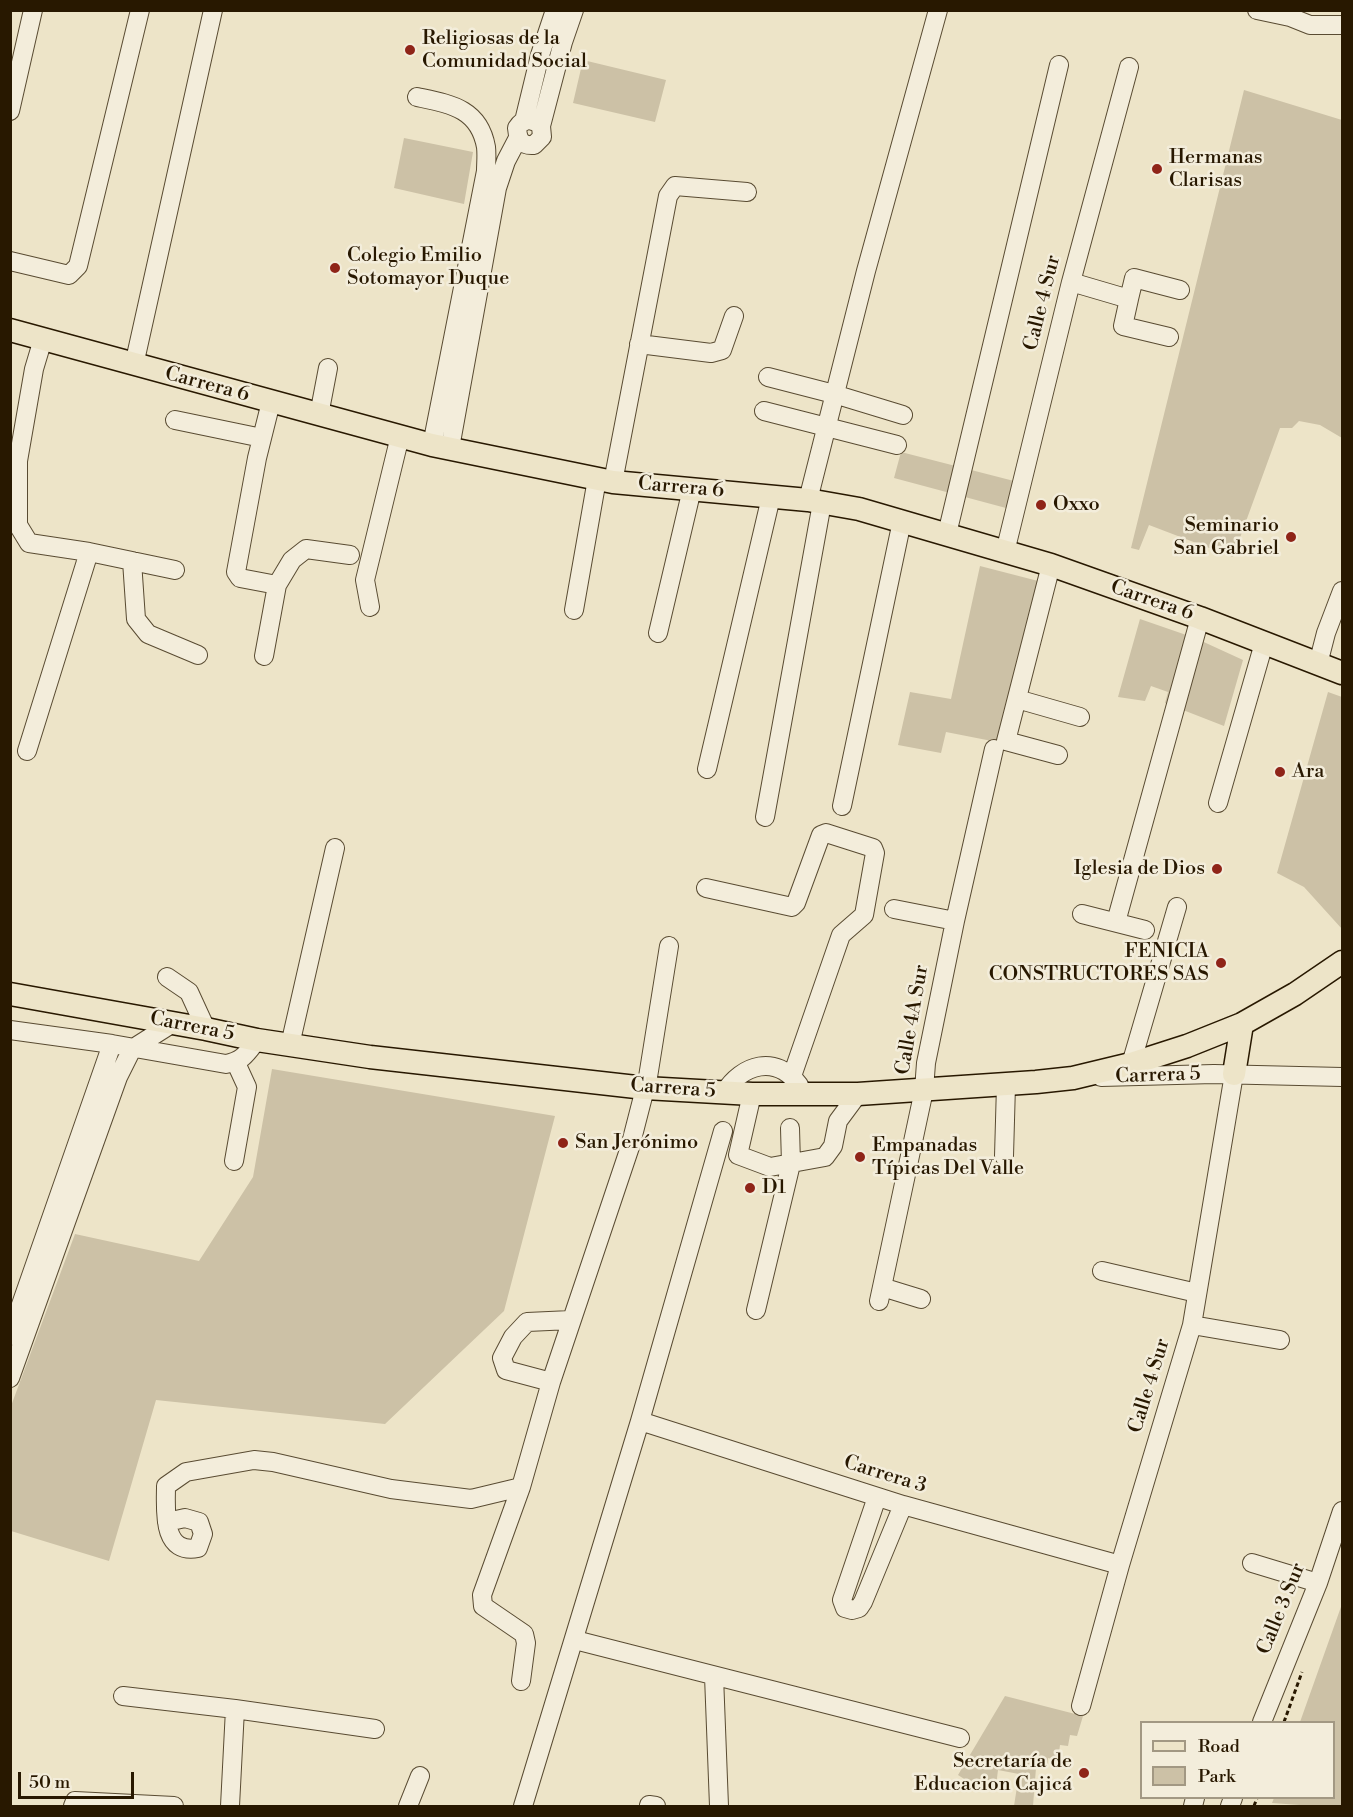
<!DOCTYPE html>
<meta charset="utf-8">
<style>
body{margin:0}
#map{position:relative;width:1353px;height:1817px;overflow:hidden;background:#ede4c8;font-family:"Libre Bodoni",serif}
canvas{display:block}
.frame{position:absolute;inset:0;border:12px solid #281800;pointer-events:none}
.legend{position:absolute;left:1140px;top:1721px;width:195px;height:78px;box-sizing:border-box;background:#f3eddb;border:2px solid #a29883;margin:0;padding:8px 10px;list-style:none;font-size:18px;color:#281800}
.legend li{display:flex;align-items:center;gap:12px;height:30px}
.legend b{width:30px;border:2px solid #a29883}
.scale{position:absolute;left:18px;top:1772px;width:116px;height:27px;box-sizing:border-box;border:3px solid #281800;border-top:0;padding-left:8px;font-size:18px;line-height:21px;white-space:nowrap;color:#281800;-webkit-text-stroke:4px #f3eddb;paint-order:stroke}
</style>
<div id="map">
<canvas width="1353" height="1817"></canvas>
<div class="frame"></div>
<ul class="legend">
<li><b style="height:8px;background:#ede4c8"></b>Road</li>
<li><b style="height:16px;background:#ccc1a6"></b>Park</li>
</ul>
<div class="scale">50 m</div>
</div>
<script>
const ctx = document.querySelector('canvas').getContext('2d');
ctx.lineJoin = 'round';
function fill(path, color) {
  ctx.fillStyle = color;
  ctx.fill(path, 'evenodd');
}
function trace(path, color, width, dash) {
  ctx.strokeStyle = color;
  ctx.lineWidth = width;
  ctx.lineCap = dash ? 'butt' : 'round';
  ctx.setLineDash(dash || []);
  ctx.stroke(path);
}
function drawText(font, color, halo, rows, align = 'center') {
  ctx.font = font + ' "Libre Bodoni",serif';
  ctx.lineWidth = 5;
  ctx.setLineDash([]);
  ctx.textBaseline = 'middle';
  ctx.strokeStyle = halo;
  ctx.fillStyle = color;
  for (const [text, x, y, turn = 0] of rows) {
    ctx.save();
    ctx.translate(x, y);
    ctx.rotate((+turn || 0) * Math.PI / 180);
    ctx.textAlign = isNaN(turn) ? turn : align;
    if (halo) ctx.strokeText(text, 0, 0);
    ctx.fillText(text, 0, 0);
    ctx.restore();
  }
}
fill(new Path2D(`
 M583 60 666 80 655 122 573 103Z
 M1244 90 1342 120V438L1320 425 1299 421 1292 428H1280L1233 557 1149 525 1139 550 1131 548Z
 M404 138 473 152 464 204 394 188Z
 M901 452 1014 481 1006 508 894 478Z
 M980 566 1042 582 997 742 946 732 941 753 898 745 910 692 951 699Z
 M1140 619 1195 638 1243 660 1224 726 1165 703 1168 692 1151 686 1145 701 1118 697Z
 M1328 692 1342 697V929L1304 887 1277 873Z
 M272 1069 555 1116 504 1311 385 1424 156 1400 109 1561 11 1531V1406L75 1234 199 1261 253 1177Z
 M1342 1604V1806H1313L1272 1803 1274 1798H1334V1722H1300Z
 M1005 1696 1083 1716 1077 1736 1070 1735 1068 1746 1060 1745 1058 1760 1048 1758 1047 1769 1036 1768 1033 1806H1014L1019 1774 998 1770 996 1786 972 1784 958 1775Z`), '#ccc1a6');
const minor = new Path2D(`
 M1257 10 1290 17 1310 25H1342
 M417 97C450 104 479 108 486 147 487 155 486 163 486 171L432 445
 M10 111 33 10
 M524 121 540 55 555 10
 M541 126C533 118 523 118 517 128 518 140 521 146 534 145L542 137 541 126 563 42 574 10
 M10 261 69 275 78 266 140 10
 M1071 282 1129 299 1123 326 1169 337
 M1129 299 1134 278 1180 290
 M43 339 34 369 18 461V525L29 543 89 552 175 570
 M639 344 711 353 722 350 734 316
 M134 365 213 10
 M768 377 834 394 903 415
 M271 402 257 458 236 572 240 578 277 585 292 560 306 549 350 555
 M764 411 897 445
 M319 415 328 368
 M175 420 262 438
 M450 448 497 188 506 161 518 138
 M613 482 668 196 675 186 747 192
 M808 500 866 271 938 10
 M947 534 1059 65
 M1005 552 1071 282 1129 67
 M132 561 136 619 148 634 198 655
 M1051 565 1006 741 1058 755
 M370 607 365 580 400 436
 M574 610 597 479
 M658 633 692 489
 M264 656 277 585
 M1318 664 1326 633 1342 591
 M1017 699 1080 717
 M27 751 89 552
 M707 769 771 497
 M1218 803 1264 643
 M842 806 902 521
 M765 817 822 503
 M706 888 792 907 796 903 821 835 826 833 873 848 875 853 864 915 841 935 792 1076
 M894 909 955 921
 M1082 914 1145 930
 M1116 922 1200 618
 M167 977 189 992 206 1029
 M10 1030 112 1044 226 1064C243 1061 247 1053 257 1040
 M290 1045 335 848
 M1131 1064 1177 907
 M1101 1077 1214 1074 1342 1077
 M724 1093C742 1064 776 1054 799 1085
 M752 1094 738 1155 770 1167 825 1157 833 1146 838 1121 858 1094
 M1004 1156 1006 1085
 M234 1161 247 1087 236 1063
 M1102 1271 1197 1293
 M882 1287 921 1299
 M879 1301 924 1090 926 1063 955 921 994 749
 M756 1310 791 1164 790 1128
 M571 1320 527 1322 513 1337 502 1358 506 1370 551 1382 630 1147 648 1077 669 946
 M1192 1325 1280 1340
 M10 1336 112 1044
 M10 1378 118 1077 132 1049 173 1023
 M640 1421 903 1505 1120 1565
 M877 1497 842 1600 845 1608 852 1610 859 1608 863 1602 903 1505
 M167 1522 185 1518 199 1522 203 1534 198 1548C161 1555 166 1509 166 1486L186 1472 254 1460 273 1462 391 1489 471 1499 521 1487
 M1252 1563 1318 1583
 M575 1640 960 1738
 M714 1676 719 1806
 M521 1681 526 1643 524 1634 483 1606 482 1595 521 1487 551 1382
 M123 1696 235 1709 375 1729
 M1081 1706 1120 1565 1192 1325 1234 1074
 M1262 1722 1318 1583 1342 1511
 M649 1805 656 1806
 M73 1806 75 1801 174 1806
 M230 1806 235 1709
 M408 1806 420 1776
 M523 1806 640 1421 723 1131
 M1193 1806 1195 1798
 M1230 1806 1233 1798`);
const major = new Path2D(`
 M10 330 432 445 613 482 808 500 859 509 1051 565 1200 618 1342 673
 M10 994 206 1029 257 1040 370 1057 645 1088 752 1094H858L1036 1082 1073 1078 1131 1064 1187 1046 1242 1024 1295 994 1342 962
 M1234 1074 1242 1024`);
trace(minor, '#594b32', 20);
trace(major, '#281800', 25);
trace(new Path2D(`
 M1284 1722 1302 1672
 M1254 1806 1257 1798`), '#281800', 3, [4.5, 3]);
trace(minor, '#f3eddb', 18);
trace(major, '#ede4c8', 22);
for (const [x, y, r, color] of [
 [410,50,6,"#8f2418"],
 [1157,169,6,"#8f2418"],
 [335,268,6,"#8f2418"],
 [1041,505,6,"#8f2418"],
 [1291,537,6,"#8f2418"],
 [1280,772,6,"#8f2418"],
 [1217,869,6,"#8f2418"],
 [1221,963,6,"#8f2418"],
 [563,1143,6,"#8f2418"],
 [860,1157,6,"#8f2418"],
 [750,1188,6,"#8f2418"],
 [1084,1773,6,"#8f2418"]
]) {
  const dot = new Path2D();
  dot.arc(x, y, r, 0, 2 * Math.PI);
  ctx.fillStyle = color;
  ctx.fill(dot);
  trace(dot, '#f3eddb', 2);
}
drawText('20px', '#281800', '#f3eddb', [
 ["Religiosas de la",422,39],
 ["Comunidad Social",422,62],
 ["Hermanas",1169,158],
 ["Clarisas",1169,181],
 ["Colegio Emilio",347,256],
 ["Sotomayor Duque",347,279],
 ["Oxxo",1053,505],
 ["Seminario",1279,526,"right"],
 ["San Gabriel",1279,549,"right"],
 ["Ara",1292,772],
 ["Iglesia de Dios",1205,869,"right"],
 ["FENICIA",1209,952,"right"],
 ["CONSTRUCTORES SAS",1209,975,"right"],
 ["San Jerónimo",575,1143],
 ["Empanadas",872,1146],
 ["Típicas Del Valle",872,1169],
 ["D1",762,1188],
 ["Secretaría de",1072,1762,"right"],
 ["Educacion Cajicá",1072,1785,"right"]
], 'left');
drawText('20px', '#281800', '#f3eddb', [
 ["Calle 4 Sur",1043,303,-76],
 ["Carrera 6",207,385,15],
 ["Carrera 6",681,488,5],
 ["Carrera 6",1152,601,19],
 ["Calle 4A Sur",913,1020,-80],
 ["Carrera 5",192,1027,11],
 ["Carrera 5",1158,1076,-2],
 ["Carrera 5",673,1089,4],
 ["Calle 4 Sur",1150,1386,-73],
 ["Carrera 3",885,1475,17],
 ["Calle 3 Sur",1282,1609,-68]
]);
</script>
